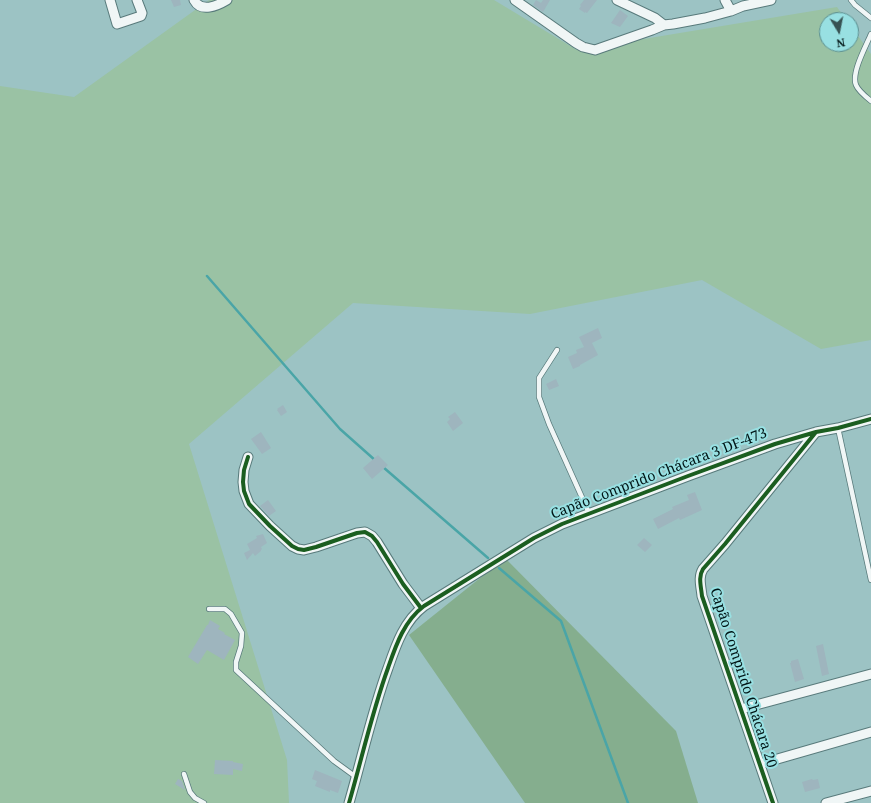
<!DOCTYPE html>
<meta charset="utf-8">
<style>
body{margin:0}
#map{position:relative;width:871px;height:803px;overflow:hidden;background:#9cc3c4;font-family:"Noto Serif",serif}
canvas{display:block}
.north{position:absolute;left:819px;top:12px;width:40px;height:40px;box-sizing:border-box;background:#98e0e2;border:1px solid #5b8f90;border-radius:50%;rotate:170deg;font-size:11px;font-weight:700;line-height:16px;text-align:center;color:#001516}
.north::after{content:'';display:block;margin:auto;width:14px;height:18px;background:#375253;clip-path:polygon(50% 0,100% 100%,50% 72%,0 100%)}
</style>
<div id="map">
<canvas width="871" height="803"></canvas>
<div class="north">N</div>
</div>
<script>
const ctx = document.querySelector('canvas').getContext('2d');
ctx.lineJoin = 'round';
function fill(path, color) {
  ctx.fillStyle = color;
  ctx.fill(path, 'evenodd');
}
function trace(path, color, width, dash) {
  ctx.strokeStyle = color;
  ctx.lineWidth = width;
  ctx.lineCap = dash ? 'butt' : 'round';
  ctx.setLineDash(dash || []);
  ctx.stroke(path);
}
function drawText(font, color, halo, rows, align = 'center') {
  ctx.font = font + ' "Noto Serif",serif';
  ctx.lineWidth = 4;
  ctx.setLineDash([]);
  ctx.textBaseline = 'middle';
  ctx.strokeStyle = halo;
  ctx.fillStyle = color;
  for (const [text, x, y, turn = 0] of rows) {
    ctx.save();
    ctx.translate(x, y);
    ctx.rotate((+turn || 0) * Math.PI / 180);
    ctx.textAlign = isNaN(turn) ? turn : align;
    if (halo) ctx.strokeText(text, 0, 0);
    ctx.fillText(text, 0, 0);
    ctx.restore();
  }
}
fill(new Path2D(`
 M209 0H494L577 50 837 7 846 20H827V44H851V26L871 54V340L821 349 702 280 530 314 353 303 189 444 287 760 289 803H0V86L74 97Z`), '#9ac2a4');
fill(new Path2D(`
 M505 558 676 731 698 803H525L409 635Z`), '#85ae8e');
trace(new Path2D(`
 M207 276 340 429 376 461
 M383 467 488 558
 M499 568 561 621 628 803`), '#4aa5a7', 2.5);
fill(new Path2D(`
 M171 0H180L181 5 174 7Z
 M536 0 541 3 543 0H550L543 12 533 5Z
 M584 0H597L587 13 585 12V13L579 9 581 6 580 5Z
 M620 10 628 16 620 27 611 23Z
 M598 328 602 338 592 343 598 355 580 365V366L573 369 568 357 577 353 576 350 584 347 579 337Z
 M556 379 559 386 549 390 546 384Z
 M283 405 287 412 281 416 277 410H278L277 409Z
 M455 412 463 423 453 431 447 422 450 419 448 417Z
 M261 432 271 448 262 454 251 439Z
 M378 455 388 465 372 479 363 468Z
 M695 492 702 510 680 520 679 518 658 529 653 519 673 509 672 507 689 500 687 495Z
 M268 500 276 511 269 516 260 506Z
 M263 534 267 543 261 547 262 549 261 550V551L255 556 253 553 247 560 244 553 250 550 247 544 257 538 256 536Z
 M644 538 652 545 645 552 637 545Z
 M210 620 220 626 218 629 225 633 224 634 235 640 224 660 207 650 198 664 188 657 207 625H208Z
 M823 644 829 674 822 676 816 646Z
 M798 659 804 679 795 682 790 663H791V661Z
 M215 760 233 761V762L243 764 242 771 233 769V775L214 774Z
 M315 770 342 781 338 793 330 790V792L315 786 317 781 312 779Z
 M178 779 182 781 185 790 175 784Z
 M812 779 813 780 818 779 820 788 805 792 802 782Z`), '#9eb5be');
const lane = new Path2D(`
 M851 0 855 5 871 18
 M871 34C866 46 851 73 856 85 858 90 866 97 871 101
 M557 350 539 378V397L549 424 589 513
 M838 428 871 580
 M209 609H225L231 614 242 633 241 646 236 662V670L334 761 356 777
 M184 774 190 792 195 798 204 803`);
const street = new Path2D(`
 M110 0 117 24 141 16 142 13 137 0
 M194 0C201 13 217 6 227 0
 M515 0 576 43 583 47 595 50 652 30 664 25 673 24 705 18 731 11 743 6 771 0
 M617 0 655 18 664 25
 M725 0 731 11
 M248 457 244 470 243 482 244 491 249 504 270 526 292 546 298 549 304 550 316 547 357 533 365 532 372 536 377 542 403 584 421 608
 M741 709 871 674
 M760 764 871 732
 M349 803C362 758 372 712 388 668 396 645 404 621 424 606L534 538 562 524 688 476 775 444 816 432 838 428 871 419
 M773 803 702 596C701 586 698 577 703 569L725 544 816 432
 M826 803 871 791`);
trace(lane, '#587a7b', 6);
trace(street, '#587a7b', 11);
trace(lane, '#f0f6f6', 4.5);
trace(street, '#f0f6f6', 9);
trace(new Path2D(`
 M248 457 244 470 243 482 244 491 249 504 270 526 292 546 298 549 304 550 316 547 357 533 365 532 372 536 377 542 403 584 421 608
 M349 803C362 758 372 712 388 668 396 645 404 621 424 606L534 538 562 524 688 476 775 444 816 432 838 428 871 419
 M773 803 702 596C701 586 698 577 703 569L725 544 816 432`), '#1b5e20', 4);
drawText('14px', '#001516', '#98e0e2', [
 ["Capão Comprido Chácara 3 DF-473",659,474,-21],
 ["Capão Comprido Chácara 20",743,678,72]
]);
</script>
